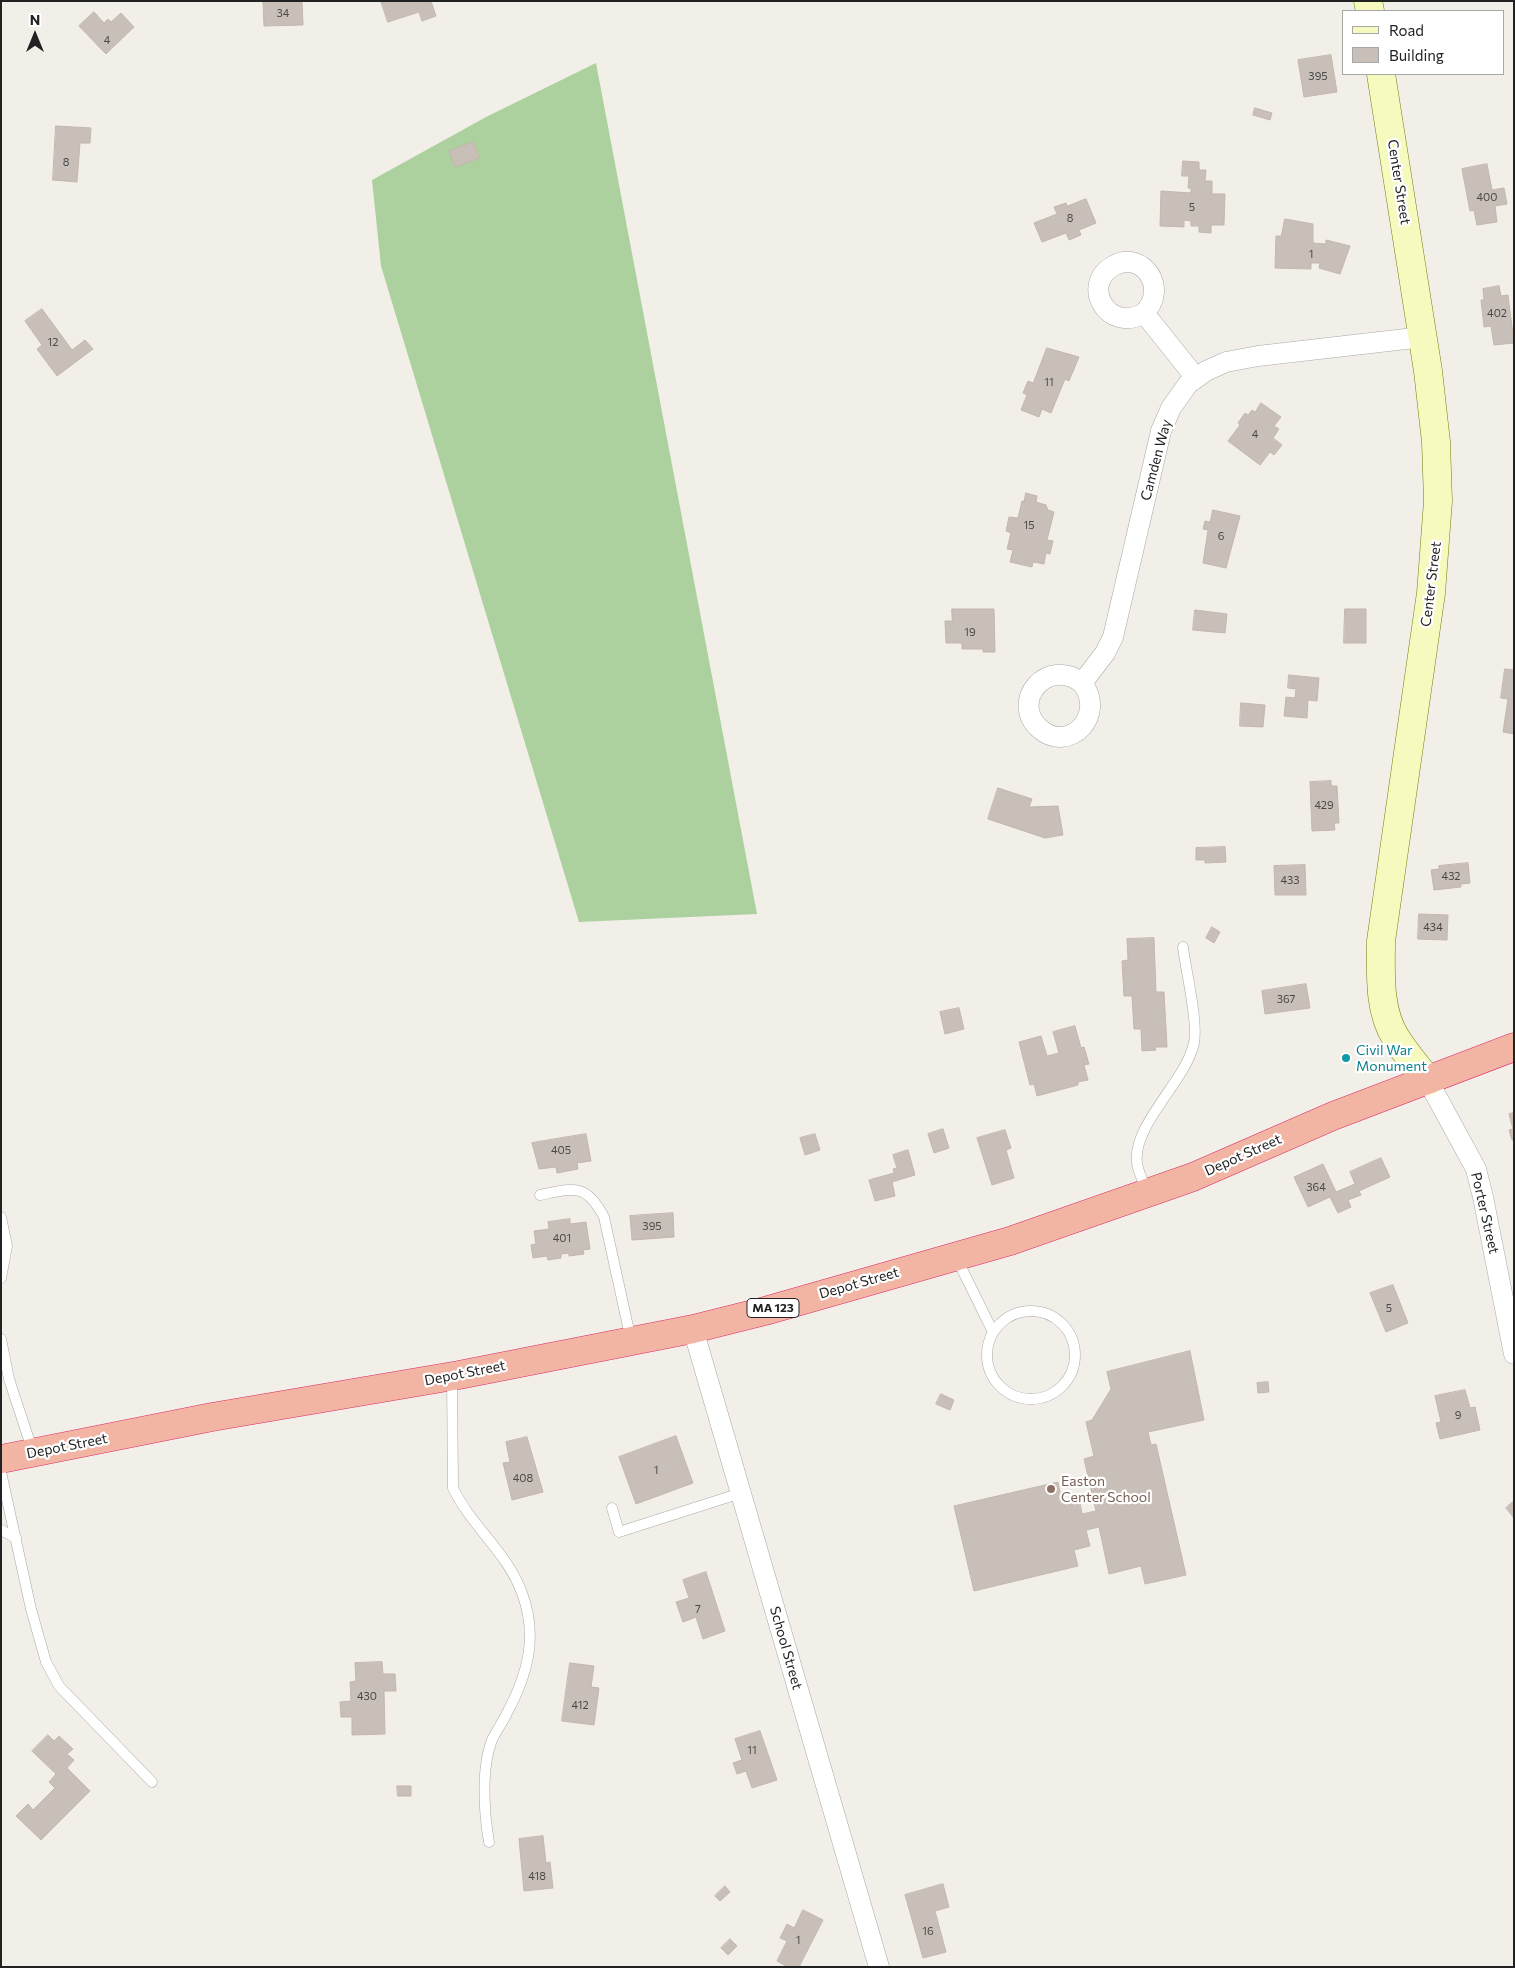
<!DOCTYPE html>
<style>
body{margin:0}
#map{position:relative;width:1515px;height:1968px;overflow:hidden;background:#f2efe9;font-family:Commissioner,sans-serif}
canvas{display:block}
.frame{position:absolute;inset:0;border:2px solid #222;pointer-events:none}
.legend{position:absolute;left:1342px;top:10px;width:162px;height:65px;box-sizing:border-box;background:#fff;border:1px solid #a7a7a7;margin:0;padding:6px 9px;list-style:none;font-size:15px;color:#222}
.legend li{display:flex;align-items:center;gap:10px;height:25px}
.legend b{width:25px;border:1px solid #a7a7a7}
.north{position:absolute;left:10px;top:10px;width:50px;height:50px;-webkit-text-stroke:4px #fff;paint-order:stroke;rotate:0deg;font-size:14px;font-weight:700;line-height:20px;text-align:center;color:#222}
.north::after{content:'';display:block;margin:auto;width:18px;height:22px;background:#222;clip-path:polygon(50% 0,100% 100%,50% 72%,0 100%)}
</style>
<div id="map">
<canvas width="1515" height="1968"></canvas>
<div class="frame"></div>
<ul class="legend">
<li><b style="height:6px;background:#f7fabf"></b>Road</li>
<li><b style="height:14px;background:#c7bfb8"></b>Building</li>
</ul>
<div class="north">N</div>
</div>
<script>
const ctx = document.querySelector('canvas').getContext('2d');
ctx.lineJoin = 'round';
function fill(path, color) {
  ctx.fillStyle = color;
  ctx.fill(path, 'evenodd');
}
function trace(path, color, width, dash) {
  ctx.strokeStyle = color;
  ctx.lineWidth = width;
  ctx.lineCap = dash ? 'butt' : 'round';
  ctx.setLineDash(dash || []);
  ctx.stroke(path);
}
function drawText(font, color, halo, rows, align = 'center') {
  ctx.font = font + ' Commissioner,sans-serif';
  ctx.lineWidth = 4.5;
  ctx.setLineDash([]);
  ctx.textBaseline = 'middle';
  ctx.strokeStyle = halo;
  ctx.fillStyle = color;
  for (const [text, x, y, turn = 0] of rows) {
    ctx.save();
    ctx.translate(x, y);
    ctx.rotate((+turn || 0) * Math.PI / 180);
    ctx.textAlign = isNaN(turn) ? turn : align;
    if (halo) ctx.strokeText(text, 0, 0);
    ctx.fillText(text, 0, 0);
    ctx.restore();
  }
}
fill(new Path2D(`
 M596 63 757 914 579 922 381 266 372 180 486 117Z`), '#add19e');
const building = new Path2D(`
 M302 1 303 25 264 26 263 2Z
 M381 1H431L436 16 422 21 419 12 388 22Z
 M94 12 104 23 108 19 111 22 121 13 134 27 106 54 79 26Z
 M1331 55 1337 92 1304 97 1298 60Z
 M1255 108 1272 113 1270 120 1253 115Z
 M56 126 91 128 90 143H80L77 182 53 180Z
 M473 142 479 158 455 167 449 151Z
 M1183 161 1199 162V170H1206L1205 181H1212V194H1225L1224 225H1211V233L1199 232V226H1191V221L1184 220V227L1160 226 1161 191 1191 193V188H1188L1189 176H1182Z
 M1487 164 1492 190 1504 188 1507 204 1495 206 1497 222 1477 225 1474 210 1470 211 1462 169Z
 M1086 199 1096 223 1079 230 1081 235 1069 240 1066 233 1042 242 1034 223 1057 214 1054 207 1066 203 1067 206Z
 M1285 219 1313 224V243L1326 244V240L1350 246 1340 274 1319 268 1320 263H1311V269L1275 268 1276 236H1281Z
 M1499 286 1501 296 1508 295 1514 343 1494 345 1491 326 1484 327 1481 300H1484L1483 289Z
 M42 309 72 350 85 340 93 349 57 376 37 349 42 345 25 321Z
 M1047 348 1079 357 1069 381 1065 379 1051 413 1042 409 1039 417 1021 410 1027 395 1023 393 1028 381 1033 383Z
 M1261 403 1281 417 1274 426 1279 429 1273 438 1282 445 1274 455 1270 452 1260 465 1228 441 1240 425 1238 423 1245 413 1248 415 1252 410 1255 412Z
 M1026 493 1037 496 1036 502 1046 505 1048 510 1054 512 1047 540 1053 541 1050 554 1046 553 1044 564 1033 562 1032 567 1010 562 1013 550 1007 549 1011 533 1006 531 1009 517 1018 518 1022 501H1024Z
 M1213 510 1240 516 1226 568 1203 563 1208 530 1203 529 1205 521 1210 522Z
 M952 609H994L995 652H983V649H962V643H946L945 621H952Z
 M1345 609H1366V643H1344Z
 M1195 610 1227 614 1225 633 1193 630Z
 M1505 669 1514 670V734L1503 732 1508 699 1501 698Z
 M1289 675 1319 678 1317 701 1308 700 1307 718 1284 716 1286 697 1295 698 1296 689 1288 688Z
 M1241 703 1265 705 1263 727 1240 726Z
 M1331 781V786H1337L1339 823H1334L1335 830 1312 831 1310 782Z
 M998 788 1032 799 1029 807 1058 806 1063 835 1045 838 988 819Z
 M1225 847 1226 862 1205 863V860H1196V848Z
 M1468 863 1470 883 1461 884V887L1434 890 1431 870 1439 869V866Z
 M1305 865 1306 895H1275L1274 866Z
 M1419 914 1448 915 1447 940 1418 939Z
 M1212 927 1220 932 1214 943 1206 938Z
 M1154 938 1156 992H1164L1167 1047H1155L1156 1050 1142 1051 1141 1029H1134L1132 996H1124L1122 961 1128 960 1127 939Z
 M1306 984 1310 1008 1265 1014 1262 991Z
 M959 1008 964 1029 945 1034 940 1012Z
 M1075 1026 1081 1048 1084 1047 1089 1064 1084 1065 1088 1080 1078 1082V1085L1037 1096 1034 1084 1030 1085 1019 1042 1041 1036 1047 1056 1059 1053 1053 1032Z
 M1514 1113V1140H1512L1509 1130 1513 1129 1509 1114Z
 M943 1129 949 1148 934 1153 928 1134Z
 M1005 1130 1011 1148 1006 1150 1014 1178 992 1185 977 1138Z
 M586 1134 591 1161 577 1163 578 1169 557 1173 556 1167 539 1169 532 1143Z
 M815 1134 820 1150 805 1155 800 1138Z
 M908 1150 915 1175 892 1182 895 1196 875 1201 869 1180 894 1173 893 1169 897 1168 893 1155Z
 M1381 1158 1390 1177 1359 1191 1361 1195 1348 1200 1351 1207 1338 1213 1330 1197 1308 1207 1294 1177 1323 1164 1336 1192 1355 1184 1350 1172Z
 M673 1213 674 1237 632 1240 630 1216Z
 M570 1219V1224L586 1222 590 1249 583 1250 584 1254 569 1256V1253L561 1254V1258L548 1260 547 1256 533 1258 531 1245 536 1244 534 1231 549 1229 548 1222Z
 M1393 1285 1408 1323 1386 1332 1370 1293Z
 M1190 1351 1204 1420 1148 1432 1151 1445 1156 1444 1186 1575 1145 1584 1141 1566 1109 1574 1099 1527 1086 1530 1090 1546 1074 1550 1078 1566 974 1591 954 1506 1058 1482 1062 1502 1079 1498 1082 1514 1096 1511 1084 1459 1094 1456 1086 1422 1092 1420 1111 1389 1107 1372Z
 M1268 1382 1269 1392 1258 1393 1257 1383Z
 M1465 1390 1470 1408 1475 1407 1480 1430 1440 1439 1436 1423 1441 1422 1435 1396Z
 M941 1394 954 1400 950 1410 936 1404Z
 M676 1436 693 1483 636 1504 619 1457Z
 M527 1437 543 1492 512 1500 503 1463 510 1462 506 1442Z
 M1514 1501V1518L1506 1508Z
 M706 1572 725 1631 703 1639 696 1617 683 1622 676 1602 689 1598 683 1580Z
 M382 1662 383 1674H395L396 1691H384L385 1734 352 1735V1717H341L340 1702 351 1701 350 1682 356 1681 355 1663Z
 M570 1663 594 1666 591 1687 599 1688 594 1725 562 1721Z
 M760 1731 777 1780 752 1788 746 1771 737 1774 733 1763 742 1760 735 1739Z
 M48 1735 54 1741 59 1736 73 1749 67 1754 74 1760 67 1768 90 1791 41 1840 16 1816 28 1804 33 1810 55 1788 49 1782 56 1774 32 1751Z
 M397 1786H411V1796H398Z
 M543 1836 546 1863 550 1862 553 1888 524 1891 519 1839Z
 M943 1884 949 1907 935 1911 946 1952 923 1958 905 1895Z
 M725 1886 730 1892 720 1901 715 1896Z
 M803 1910 823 1920 799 1967H788L777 1961 787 1941 780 1938 787 1924 794 1928Z
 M730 1939 737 1946 728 1955 721 1948Z`);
fill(building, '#c7bfb8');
trace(building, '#c4b6ab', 1);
const service = new Path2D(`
 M1147 1192C1144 1183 1138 1172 1137 1163 1132 1125 1186 1081 1194 1043 1198 1020 1186 972 1183 947
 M540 1195C574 1188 586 1183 604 1217L631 1340
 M1 1217 7 1246 1 1278
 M956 1257 993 1332
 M987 1355a44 44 0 1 1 88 0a44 44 0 1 1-88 0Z
 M1 1339 9 1379 33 1452
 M452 1377 453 1488C471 1526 507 1552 522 1593 538 1636 528 1674 507 1713 503 1722 496 1731 492 1740 481 1768 484 1813 489 1842
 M1 1472 31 1609 46 1662 59 1686 152 1782
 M612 1508 619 1532 741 1493
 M1 1530 16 1538`);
const minor = new Path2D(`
 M1144 313C1108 334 1080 285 1113 266 1143 249 1169 289 1144 313L1196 378
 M1082 683C1107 715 1069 754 1040 729 1009 702 1047 656 1082 683L1105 653 1113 637 1161 431 1171 408 1188 384 1206 371 1226 362 1258 356 1423 337
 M1428 1081 1476 1169 1483 1197 1514 1354
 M693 1329 879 1967`);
const secondary = new Path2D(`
 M1368 1 1370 11
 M1381 74 1428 371 1436 442 1438 501 1431 593 1381 941C1381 973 1378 1010 1396 1038 1405 1053 1418 1067 1428 1081`);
const trunk = new Path2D(`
 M1 1459 212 1417 459 1375 693 1329 765 1311 1010 1241 1193 1177 1333 1116 1514 1047`);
trace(service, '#a9a9a9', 11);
trace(minor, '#a9a9a9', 21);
trace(secondary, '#707d05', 29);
trace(trunk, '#dc2a67', 29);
trace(service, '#fff', 10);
trace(minor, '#fff', 20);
trace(secondary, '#f7fabf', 28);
trace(trunk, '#f2b4a3', 28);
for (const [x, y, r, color] of [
 [1346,1058,5,"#0f9aa8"],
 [1051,1489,5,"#8d6e63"]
]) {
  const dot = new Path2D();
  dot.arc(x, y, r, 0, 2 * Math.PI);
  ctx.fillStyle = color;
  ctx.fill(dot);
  trace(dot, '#fff', 2);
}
drawText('11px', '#4b4948', null, [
 ["34",283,13],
 ["4",107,40],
 ["395",1318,76],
 ["8",66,162],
 ["400",1487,197],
 ["5",1192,207],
 ["8",1070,218],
 ["1",1311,254],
 ["402",1497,313],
 ["12",53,342],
 ["11",1049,382],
 ["4",1255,434],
 ["15",1029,525],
 ["6",1221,536],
 ["19",970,632],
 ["429",1324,805],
 ["432",1451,876],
 ["433",1290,880],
 ["434",1433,927],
 ["367",1286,999],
 ["405",561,1150],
 ["364",1316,1187],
 ["395",652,1226],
 ["401",562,1238],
 ["5",1389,1308],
 ["9",1458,1415],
 ["1",656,1470],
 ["408",523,1478],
 ["7",698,1609],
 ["430",367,1696],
 ["412",580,1705],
 ["11",752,1750],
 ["418",537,1876],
 ["16",928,1931],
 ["1",798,1940]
]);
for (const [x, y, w] of [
 [773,1308,52]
]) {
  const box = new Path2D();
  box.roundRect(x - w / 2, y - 9.5, w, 19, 4);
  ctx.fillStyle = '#fff';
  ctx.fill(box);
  trace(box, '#222', 1);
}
drawText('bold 12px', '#222', null, [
 ["MA 123",773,1308]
]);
drawText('14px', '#222', '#fff', [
 ["Center Street",1399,182,81],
 ["Camden Way",1156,460,-75],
 ["Center Street",1431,584,-83],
 ["Depot Street",1243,1155,-24],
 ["Porter Street",1485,1213,77],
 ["Depot Street",859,1283,-16],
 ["Depot Street",465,1373,-11],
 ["Depot Street",67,1446,-11],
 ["School Street",786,1648,74]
]);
drawText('14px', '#0d838f', '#fff', [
 ["Civil War",1356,1050],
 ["Monument",1356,1066]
], 'left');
drawText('14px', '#785e54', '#fff', [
 ["Easton",1061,1481],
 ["Center School",1061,1497]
], 'left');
</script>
